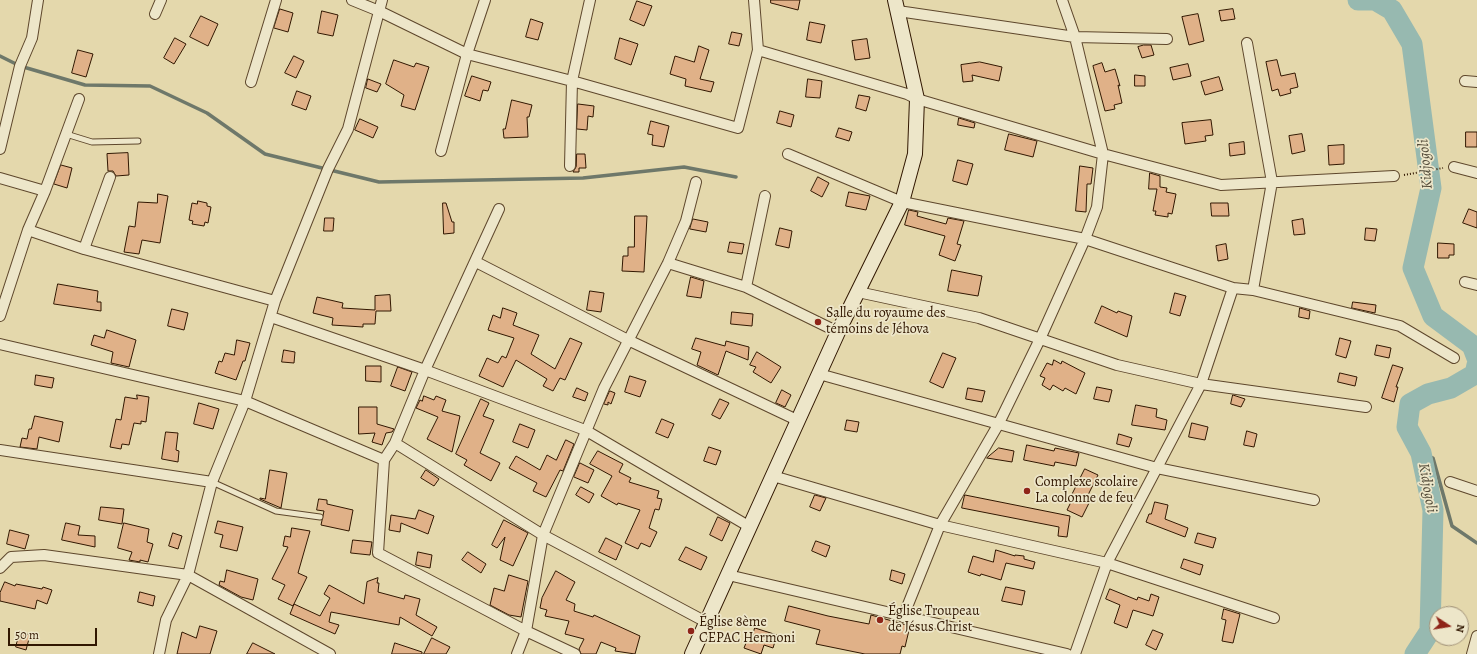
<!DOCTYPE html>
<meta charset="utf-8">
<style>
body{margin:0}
#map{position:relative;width:1477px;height:654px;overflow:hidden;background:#e4d8ac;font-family:Alegreya,serif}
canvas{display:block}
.north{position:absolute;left:1429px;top:606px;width:40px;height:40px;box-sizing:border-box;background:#ede6c9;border:1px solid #a29379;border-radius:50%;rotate:102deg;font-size:11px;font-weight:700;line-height:16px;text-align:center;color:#311701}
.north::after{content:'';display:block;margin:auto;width:14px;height:18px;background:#8f2418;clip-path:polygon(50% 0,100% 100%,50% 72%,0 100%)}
.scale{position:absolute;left:8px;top:628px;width:89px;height:18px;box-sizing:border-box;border:2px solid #311701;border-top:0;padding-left:5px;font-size:12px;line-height:14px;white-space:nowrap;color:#311701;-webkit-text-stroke:3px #ede6c9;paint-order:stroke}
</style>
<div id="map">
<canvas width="1477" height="654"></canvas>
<div class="north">N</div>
<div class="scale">50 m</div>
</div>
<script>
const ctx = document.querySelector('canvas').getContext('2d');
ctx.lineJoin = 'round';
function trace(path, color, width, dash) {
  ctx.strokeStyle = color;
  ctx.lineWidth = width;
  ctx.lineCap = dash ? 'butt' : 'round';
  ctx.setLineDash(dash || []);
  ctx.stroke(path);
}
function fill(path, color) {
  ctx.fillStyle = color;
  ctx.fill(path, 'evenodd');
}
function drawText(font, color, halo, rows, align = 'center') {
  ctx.font = font + ' Alegreya,serif';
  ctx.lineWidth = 3.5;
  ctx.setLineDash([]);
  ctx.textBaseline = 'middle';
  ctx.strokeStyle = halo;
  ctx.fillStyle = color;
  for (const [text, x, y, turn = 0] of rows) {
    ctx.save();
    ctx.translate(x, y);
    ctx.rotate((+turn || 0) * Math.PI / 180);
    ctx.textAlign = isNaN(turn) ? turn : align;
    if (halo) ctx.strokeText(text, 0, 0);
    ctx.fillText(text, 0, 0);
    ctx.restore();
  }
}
trace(new Path2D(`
 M0 56 20 66 85 85 150 86 207 113 265 154 379 182 583 178 684 167 736 177
 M1421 453 1433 458 1452 526 1477 543`), '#6e786a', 3.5);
trace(new Path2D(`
 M1358 0H1375L1392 10 1412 44 1431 188 1413 268 1433 316 1472 345 1477 358
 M1415 654 1430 631 1433 510 1421 453 1407 427 1410 404 1428 394 1451 388 1475 374 1477 365`), '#97b9b0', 21);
const building = new Path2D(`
 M771 0H800L798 10 771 3Z
 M637 1 652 6 644 26 630 20Z
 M280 9 293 13 288 32 274 28Z
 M1233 9 1235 19 1221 21 1219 11Z
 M322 11 338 15 333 36 318 33Z
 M1198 14 1204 41 1189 45 1182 17Z
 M201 16 218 24 208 46 190 37Z
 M531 19 543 23 538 40 526 37Z
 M810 22 825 25 821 43 807 40Z
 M732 32 742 34 739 46 729 44Z
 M175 38 186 44 174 64 164 58Z
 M620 38 638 44 631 65 615 59Z
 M867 39 870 58 855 60 852 41Z
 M1144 45H1151L1154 55 1142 58 1138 47Z
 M699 46 709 50 700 79 714 82 711 92 685 86 686 79 670 74 675 56 694 62Z
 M78 50 93 54 86 77 72 73Z
 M294 56 304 61 296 78 285 73Z
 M394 60 414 67 416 63 429 67 415 110 401 106 404 95 386 84Z
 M1277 60 1281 76 1295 73 1298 87 1290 89 1291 93 1280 96 1278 89 1272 91 1266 62Z
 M980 62 1002 67 999 81 972 75 973 81 963 82 961 65Z
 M1102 63 1105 72 1115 69 1120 86 1118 85 1122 103 1114 105 1115 109 1105 111 1093 66Z
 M1188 64 1191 76 1173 80 1170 68Z
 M1135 75 1145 76V86H1135Z
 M472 76 491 82 488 91 483 90 480 101 465 96Z
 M1219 77 1223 90 1205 95 1201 82Z
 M368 79 381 84 377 92 366 88Z
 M808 79 822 81 820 98 806 97Z
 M297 91 311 96 306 110 292 105Z
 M859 95 870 97 866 111 856 108Z
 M512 100 532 105 529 117H527L528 137 504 138 503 129H505Z
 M578 104 594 106 593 117 588 116 587 130 577 129Z
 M780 111 794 115 791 127 777 123Z
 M959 118 975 123 974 128 958 125Z
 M360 119 378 127 373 138 355 130Z
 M1211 120 1213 135 1205 136 1206 141 1185 144 1182 123Z
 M651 121 669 126 664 147 652 145 653 135 648 134Z
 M839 128 852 132 849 141 836 137Z
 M1466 132H1477V147H1466Z
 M1009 134 1037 141 1033 157 1005 150Z
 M1302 134 1305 151 1292 154 1289 136Z
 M1244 142 1245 154 1230 156 1229 144Z
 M1344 145V164L1329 165 1328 146Z
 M128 153 129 175 116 176 113 171H108L107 154Z
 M577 154H585L586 168H579V172H573L576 167Z
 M958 160 973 164 967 185 953 181Z
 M61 165 72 168 67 188 54 184Z
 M1080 166 1093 168 1091 184H1087L1086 212 1076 211Z
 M1150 173 1160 176V187L1167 188 1166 192 1176 194 1172 214 1168 213V217L1155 215 1156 211H1153L1157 189H1149Z
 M818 177 829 183 822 197 811 191Z
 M849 192 870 196 866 210 846 206Z
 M158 194 168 196 160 243 142 240 139 254 124 252 129 226 135 227 138 202 157 203Z
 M198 201 207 203V206L211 207 208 223 205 222 204 226 192 224 193 221 189 220 192 203 197 204Z
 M443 203H446L452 222H454V233L444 234Z
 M1211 203H1228L1229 216H1212Z
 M1469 209 1477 212V228L1463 223Z
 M909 210 918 212 917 216 946 224 948 218 964 221 957 244 961 245 955 261 939 255 945 236 905 225Z
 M635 216H647L644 272 622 271 623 256H628V247H634Z
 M325 218H334L333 231H324Z
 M693 219 708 222 706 232 690 229Z
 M1303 219 1305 234 1294 235 1292 221Z
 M780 228 792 231 789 248 776 245Z
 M1366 228 1377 229 1375 241 1365 240Z
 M730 242 744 244 742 254 728 252Z
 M1438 243 1454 244V255H1449V258H1438Z
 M1226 244 1228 259 1218 261 1216 246Z
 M952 270 982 276 978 296 948 291Z
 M691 277 704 281 701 298 687 296Z
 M58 284 98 291 97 302H101V311L54 304Z
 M590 291 604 293 601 312 587 310Z
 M1175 293 1186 296 1180 316 1170 313Z
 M390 295 391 311H376L375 324H363V327L332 325 333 318 313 313 317 297 343 303 342 308 375 310V296Z
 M1353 302 1376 305 1375 313 1352 308Z
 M1102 306 1117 313 1118 311 1132 316 1127 337 1095 323Z
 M503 308 517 313 513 325 539 335 531 354 555 369 570 338 582 343 565 380 560 378 553 391 543 386 547 379 516 360 503 387 479 376 487 358 498 363 502 356 506 358 514 338 488 330 493 315 500 318Z
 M1300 308 1310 311 1309 319 1299 317Z
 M172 309 188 313 184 330 168 326Z
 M732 312 753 314 752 326 731 324Z
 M107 330 136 340 129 367 111 363 113 352 91 345 94 335 104 338Z
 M696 338 725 346 726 341 749 347 748 360 726 351 718 375 697 365 701 352 692 349Z
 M1340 338 1351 341 1346 358 1336 355Z
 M237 340 250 343 245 361H243L236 380 215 373 219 361 222 362 225 353 234 355Z
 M1377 345 1391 348 1389 358 1375 355Z
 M284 350 295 352 294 363 282 362Z
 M757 352 781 367 771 383 753 372 756 367 750 365Z
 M943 353 956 358 943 388 930 382Z
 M1054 360 1061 364 1062 361 1085 373 1076 394 1065 388 1063 391 1053 385 1050 390 1042 385 1045 378 1040 376 1047 363 1052 365Z
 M1393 365 1403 368 1396 387H1398L1394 402 1382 398Z
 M366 366H381V382L366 381Z
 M398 367 412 372 405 391 391 386Z
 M1340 373 1357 377 1355 386 1338 382Z
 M36 375 54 378 52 388 35 385Z
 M630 376 646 381 640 397 625 392Z
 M1097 387 1112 390 1109 402 1094 399Z
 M577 388 588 393 585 401 573 397Z
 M968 388 985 391 982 402 966 399Z
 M782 390 791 395 785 407 776 403Z
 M610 391 615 393 611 404 608 402V405L604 404Z
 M137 395 149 397 146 422 141 421V424L134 423 129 445 122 444 121 449 110 447 116 419 121 420 125 397 137 399Z
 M1233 395 1245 399 1241 407 1231 404Z
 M424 396 434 400 436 396 446 400 442 411 460 416 452 452 427 439 438 417 416 408 420 400 422 401Z
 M481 399 489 403 483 416 494 420 480 453 500 463 491 481 464 465 467 460 456 454Z
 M720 399 729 403 720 419 712 415Z
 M199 403 219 409 213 429 194 424Z
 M1136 405 1157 409 1156 417 1167 420 1165 430 1132 425Z
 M359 407H377V424L394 429 392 432 386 433 382 445 372 442 375 433 359 434Z
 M35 416 63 422 59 442 39 437 37 449 20 447 22 438 27 439 29 429H31Z
 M662 419 674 424 668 438 656 433Z
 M847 420 859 422 857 432 845 430Z
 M1192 423 1208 427 1205 440 1189 437Z
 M520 424 535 430 528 448 513 442Z
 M1247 431 1257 434 1254 447 1244 445Z
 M166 432 178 433 176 450 179 451 178 462 162 459Z
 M1119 434 1132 438 1129 447 1117 444Z
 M566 440 574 444 563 471 560 470 546 497 533 491 537 483 509 468 516 456 540 470 547 455 556 460Z
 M1027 445 1054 451 1055 448 1079 453 1076 466 1055 462 1054 466 1024 460Z
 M709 447 721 451 716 465 704 461Z
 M999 448 1014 451 1012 462 987 458Z
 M598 451 623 464 619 472 631 478 629 482 659 491 657 498 662 499 659 510 655 509 649 528 657 532 650 547 641 543 638 549 625 543 640 510 618 503 617 505 601 496 612 476 590 464Z
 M580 463 594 470 588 483 574 477Z
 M1085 469 1098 475 1085 501 1089 503 1082 517 1067 510 1074 496 1072 495Z
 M270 470 287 473 281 508 260 499V498L265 499Z
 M426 470 439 479 434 486 421 478Z
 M581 487 594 494 589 503 576 495Z
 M815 495 826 498 820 511 810 507Z
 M965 495 1070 516 1067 537 1058 536 1059 527 962 508Z
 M319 499 327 500V504L353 510 349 531 321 525 324 511 317 510Z
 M1155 502 1168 505 1165 519 1188 528 1185 537 1146 522 1149 514H1151Z
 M101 507 124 509 122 524 99 520Z
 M419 510 434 516 428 534 401 523 400 532 389 530 391 515 415 519Z
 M718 517 730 523 722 541 710 535Z
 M504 520 528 533 513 566 500 560 505 537 497 548 492 545Z
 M218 521 243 527 237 551 220 547 223 535 215 533Z
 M66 523 80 526 78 535 95 536V547L62 540Z
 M124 523 149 529 147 542 153 544 148 562 140 560V562L129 560 132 552 118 548Z
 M292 528 310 531 298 573 307 577 293 606 278 599 285 585 272 579 288 547 283 546 285 536 290 537Z
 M10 530 29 535 25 549 7 544Z
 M173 533 182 536 178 549 169 546Z
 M1198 533 1216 538 1213 548 1195 543Z
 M606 538 622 546 616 560 599 552Z
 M353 540 372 542 370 555 351 553Z
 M816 541 830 546 826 557 812 551Z
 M686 547 707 557 701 570 679 560Z
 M996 550 1015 556V555L1024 556V559L1035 562 1033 569 1006 563 1001 580 981 574 980 576 968 572 973 556 993 562Z
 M418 552 432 555 430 568 416 565Z
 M468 552 486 564 481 573 462 560Z
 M1184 559 1203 565 1200 575 1181 568Z
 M227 570 258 579 253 600 241 597 219 585 220 581 224 582Z
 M892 570 905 574 902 584 890 580Z
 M556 571 575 582 566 600 575 604 574 611 593 617 594 615 640 636 635 654 615 651 616 648 601 642 596 654H581L579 649 584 639 565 634 569 621 545 616 547 610 540 608 542 598Z
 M509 575 528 581 521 617 509 615 490 605 494 588 504 591Z
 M378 578 377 583H379L378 592 404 599 405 595 420 599 416 615 437 627 432 636 400 617 399 625 331 612 329 622 339 625 335 634 290 614 294 604 320 616 330 598 324 594 329 585 364 604 367 582Z
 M5 582 15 586 16 584 42 589 43 587 52 590 47 604 37 600 35 609 0 601V593Z
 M1006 587 1025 591 1022 605 1002 601Z
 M1110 589 1137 600 1138 597 1149 601 1151 594 1159 597 1153 616 1133 610 1127 628 1114 623 1120 605 1106 599Z
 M140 592 155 596 153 606 138 602Z
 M789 606 828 616 869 624 871 615 910 626 905 647 902 646 900 654H865L816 644 820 630 785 621Z
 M1224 609 1240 614 1233 643 1222 641 1226 620 1222 619Z
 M200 626 217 631 210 654H177L182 632 196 638Z
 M755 628 777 635 773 648 764 645 761 654 744 648 748 638 751 639Z
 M1153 630 1163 634 1156 650 1146 645Z
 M20 632 30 635 26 650 16 647Z
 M432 638 450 647 446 654H424Z
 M253 643 275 654H247Z
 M395 643 422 652V654H392Z`);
fill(building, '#e0b188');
trace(building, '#311701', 1);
const lane = new Path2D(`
 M66 134 92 142 138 141
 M212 482 276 511 320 517`);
const street = new Path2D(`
 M352 0 379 11 467 54 572 81 738 128 758 50 754 0
 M898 11 1075 37 1167 39
 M155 14 161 0
 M1247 43 1272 182 1253 290
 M758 50 907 94 917 99 1103 154 1221 185 1394 176
 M1465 81 1477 82
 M251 82 276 0
 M0 149 20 66 32 38 38 0
 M441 151 467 54 485 0
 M788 154 902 202 1085 239 1233 288 1253 290 1400 326 1454 358
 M570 166 572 81 590 0
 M1454 167 1477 173
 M0 178 45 191
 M499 209 425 370 395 443 384 460 378 553 526 631 575 654
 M28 230 84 249 275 301
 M84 249 110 177
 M476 262 628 340 799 421
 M668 263 746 287 838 332
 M1465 282 1477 285
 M746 287 765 196
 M858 292 979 318 1117 365 1201 384 1366 407
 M0 316 28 230 45 191 79 99
 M271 317 425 370 585 430 750 527
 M0 344 245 401 384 460
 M819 374 1157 468 1314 500
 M395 443 543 535 706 622
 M0 450 212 482
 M773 476 940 525 1107 563 1274 618
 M1450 482 1477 491
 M0 568 11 557 44 555 188 575 330 654
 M728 575 1067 654
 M903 617 940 525 998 425 1040 339 1085 239 1097 207 1103 154 1075 37 1062 0
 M159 654 166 620 188 575 212 482 245 401 275 301 328 169 348 129 382 0
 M517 654 526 631 543 535 604 388 668 263 686 221 696 182
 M1075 654 1107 563 1201 384 1233 288
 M1472 654 1477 636`);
const secondary = new Path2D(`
 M692 654 838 332 902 202 915 154 917 99 895 0`);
trace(lane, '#5e472c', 7);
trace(street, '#5e472c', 12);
trace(secondary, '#311701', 16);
trace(new Path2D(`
 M1404 175 1443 168`), '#311701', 2, [1, 2]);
trace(lane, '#ede6c9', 5);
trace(street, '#ede6c9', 10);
trace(secondary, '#ede6c9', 14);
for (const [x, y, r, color] of [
 [818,322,4,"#8f2418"],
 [1027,491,4,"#8f2418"],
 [880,620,4,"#8f2418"],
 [691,631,4,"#8f2418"]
]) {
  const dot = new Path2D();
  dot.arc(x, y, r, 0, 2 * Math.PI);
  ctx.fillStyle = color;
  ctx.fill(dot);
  trace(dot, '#ede6c9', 1.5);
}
drawText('14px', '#311701', '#ede6c9', [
 ["Salle du royaume des",826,314],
 ["témoins de Jéhova",826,330],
 ["Complexe scolaire",1035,483],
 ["La colonne de feu",1035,499],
 ["Église Troupeau",888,612],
 ["de Jésus Christ",888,628],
 ["Église 8ème",699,623],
 ["CEPAC Hermoni",699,639]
], 'left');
drawText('italic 15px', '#504836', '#ede6c9', [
 ["Kidjogoli",1426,164,-95],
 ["Kidjogoli",1427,488,80]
]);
</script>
